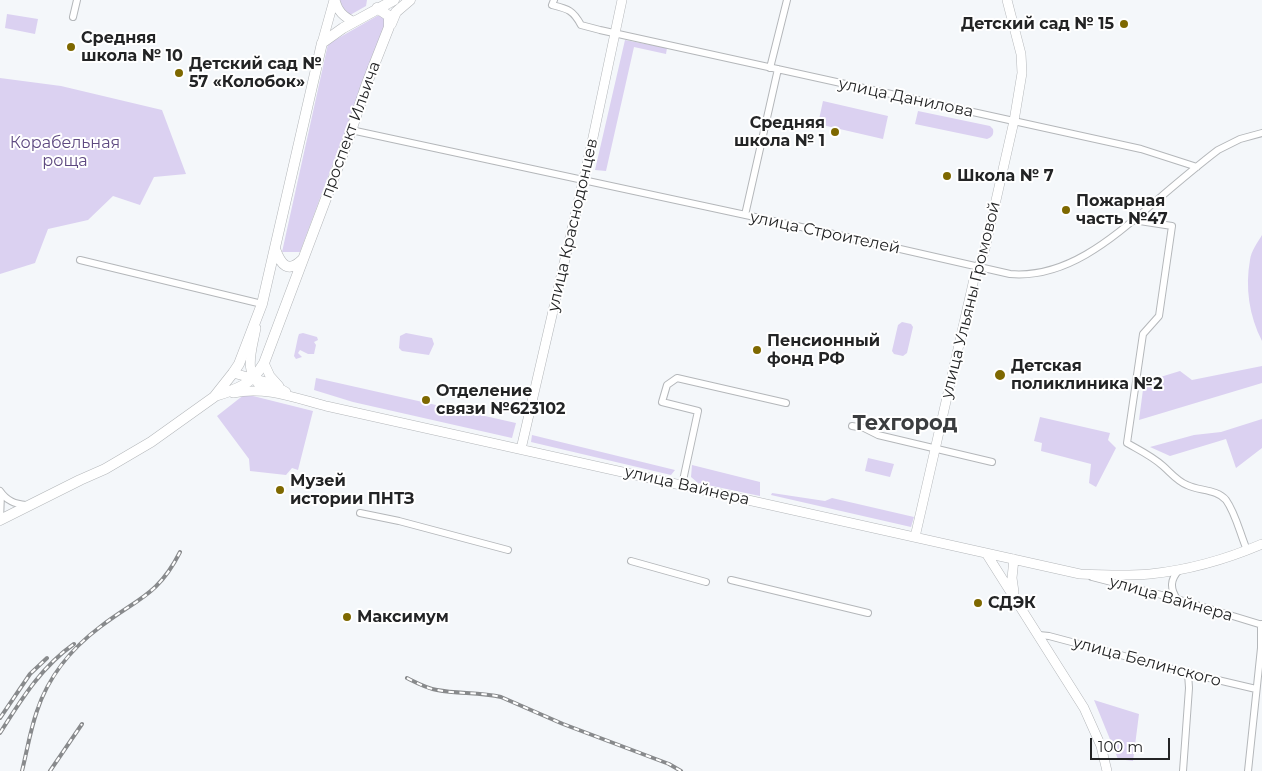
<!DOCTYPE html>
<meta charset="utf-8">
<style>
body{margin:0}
#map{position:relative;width:1262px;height:771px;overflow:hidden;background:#f4f7fa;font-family:Montserrat,sans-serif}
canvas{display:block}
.scale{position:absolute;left:1090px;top:738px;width:80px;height:22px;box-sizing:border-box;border:2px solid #232425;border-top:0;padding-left:6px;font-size:15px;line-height:18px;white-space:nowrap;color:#232425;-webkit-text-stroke:4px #fff;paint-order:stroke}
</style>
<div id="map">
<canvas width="1262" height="771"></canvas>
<div class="scale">100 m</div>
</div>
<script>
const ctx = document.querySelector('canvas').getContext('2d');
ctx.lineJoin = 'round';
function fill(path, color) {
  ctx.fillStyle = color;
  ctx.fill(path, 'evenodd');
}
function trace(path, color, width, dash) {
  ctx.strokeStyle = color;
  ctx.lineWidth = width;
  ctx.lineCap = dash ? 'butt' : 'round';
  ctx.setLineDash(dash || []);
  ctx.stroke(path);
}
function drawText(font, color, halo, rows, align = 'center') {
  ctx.font = font + ' Montserrat,sans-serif';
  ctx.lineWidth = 4;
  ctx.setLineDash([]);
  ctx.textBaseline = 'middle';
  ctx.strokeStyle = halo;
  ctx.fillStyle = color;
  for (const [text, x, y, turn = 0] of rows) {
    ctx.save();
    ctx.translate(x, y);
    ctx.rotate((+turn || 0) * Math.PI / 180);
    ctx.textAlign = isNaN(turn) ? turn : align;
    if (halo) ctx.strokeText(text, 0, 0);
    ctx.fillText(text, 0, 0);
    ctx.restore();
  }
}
fill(new Path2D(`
 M338 0H367L366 6 350 15 344 13Z
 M7 14 38 19 35 34 5 28Z
 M377 16H381L386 21 300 252H282L328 44Z
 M625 40 667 48 666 54 634 47 606 171 595 170Z
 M0 78 61 86 162 110 186 174 154 177 140 205 113 196 88 220 48 229 35 263 0 274Z
 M823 101 888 116 883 139 818 124Z
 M918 111 990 126 993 129C994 135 992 137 987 139L915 124Z
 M1262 235V341C1249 316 1245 287 1250 260 1251 251 1258 242 1262 235Z
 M902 322 911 324 913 327 907 353 903 356 894 354 892 351 898 325Z
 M303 333 317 337 318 340 314 342 316 345 314 354H308L300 350 298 353 302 357 296 359 294 356 298 337 299 334Z
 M406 333 432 338 434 344 429 355 402 351 399 348 400 336Z
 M1262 366V383L1139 420 1144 382 1180 371 1192 380Z
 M316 378 516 423 512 438 353 402 314 390Z
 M245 394 313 411 298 470 292 468 286 475 250 471 249 459 217 416Z
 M1040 417 1110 433 1108 440 1116 448 1096 487 1089 483 1091 464 1041 451 1042 443 1034 441Z
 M1262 419V448L1236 468 1226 439 1170 456 1150 447 1194 435 1221 432Z
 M532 435 675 470 671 475 531 442Z
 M868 458 894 464 890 477 865 471Z
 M692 465 760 482V496L698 483 691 477Z
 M772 493 825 501 832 498 914 517 911 527 771 495Z
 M1094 700 1139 714 1133 761 1118 759Z`), '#dbd1f1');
const street = new Path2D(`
 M554 0 552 5C568 9 573 10 581 25L600 30 1141 149 1197 167
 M73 17 77 0
 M770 68 787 0
 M351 130 843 236 1010 274C1068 279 1115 236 1156 201 1177 183 1197 166 1218 150L1240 139 1262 133
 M745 215 778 69
 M1133 220 1172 226 1159 316 1143 334 1127 443C1139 450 1152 456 1163 466 1171 473 1177 481 1187 485 1199 491 1217 489 1226 500 1236 514 1240 534 1247 550
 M80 260 262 304
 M852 426 864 428 878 435 992 462
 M682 485 698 411 662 402 667 385 677 378 786 403
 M0 491C7 501 15 504 26 505
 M360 513 399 521 508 550
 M0 520 1 494
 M631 561 706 582
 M1092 577 1177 599 1262 625
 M731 580 868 613
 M1177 599C1170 588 1170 580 1179 570
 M1039 635 1049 636 1188 673 1256 689
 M1183 771 1189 688 1188 673
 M1248 771 1261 648V624`);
const secondary = new Path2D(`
 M335 0C338 12 343 16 354 22
 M322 43 334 0
 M256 328C252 351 241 376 267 390
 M264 363 270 376 279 386
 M233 373 270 383 286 392
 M233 393C265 386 295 398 326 406L1080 574C1103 575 1127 576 1150 574 1188 570 1227 559 1262 544
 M521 449 591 147 622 0
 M915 537 974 279 984 253 1014 121 1022 73 1021 54 1007 0
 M986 553 1084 708 1101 746 1107 771
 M1014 559 1012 578 1014 592`);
const primary = new Path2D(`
 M391 24 396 12 410 0
 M275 249C281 265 288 274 303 259
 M215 396C238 389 251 385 264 363L348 140 367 83 389 27V16L377 8
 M0 520 80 480 105 469 151 442 214 397 233 373 239 364 262 304 322 43 343 28 394 0`);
trace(street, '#b4b7ba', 8);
trace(secondary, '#b4b7ba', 10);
trace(primary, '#b4b7ba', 11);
trace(street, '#fff', 6);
trace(secondary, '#fff', 9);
trace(primary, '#fff', 10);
const rail = new Path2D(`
 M407 678C417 683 426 688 437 690 458 694 480 692 501 697L563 724 669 764 681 771
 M0 718 30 674 47 658
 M0 733C21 700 41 667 74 644
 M22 771C27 751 30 731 37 711 48 677 72 648 100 627 136 599 158 596 180 552
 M50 771 82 724`);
trace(rail, '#888a8c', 4);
trace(rail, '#fff', 2, [5.5]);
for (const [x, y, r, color] of [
 [1124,24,5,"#7e6800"],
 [71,47,5,"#7e6800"],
 [179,73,5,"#7e6800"],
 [835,132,5,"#7e6800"],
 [947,176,5,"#7e6800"],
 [1066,210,5,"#7e6800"],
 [757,350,5,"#7e6800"],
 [1000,375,6,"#7e6800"],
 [426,400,5,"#7e6800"],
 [280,490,5,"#7e6800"],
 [978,603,5,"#7e6800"],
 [347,617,5,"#7e6800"]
]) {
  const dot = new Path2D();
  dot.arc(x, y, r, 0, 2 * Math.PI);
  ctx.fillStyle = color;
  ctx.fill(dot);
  trace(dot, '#fff', 2);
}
drawText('bold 16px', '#232425', '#fff', [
 ["Детский сад № 15",1114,24,"right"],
 ["Средняя",81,38],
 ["школа № 10",81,56],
 ["Детский сад №",189,64],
 ["57 «Колобок»",189,82],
 ["Средняя",825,123,"right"],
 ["школа № 1",825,141,"right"],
 ["Школа № 7",957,176],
 ["Пожарная",1076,201],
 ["часть №47",1076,219],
 ["Пенсионный",767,341],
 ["фонд РФ",767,359],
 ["Детская",1011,366],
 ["поликлиника №2",1011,384],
 ["Отделение",436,391],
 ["связи №623102",436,409],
 ["Музей",290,481],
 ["истории ПНТЗ",290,499],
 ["СДЭК",988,603],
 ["Максимум",357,617]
], 'left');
drawText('16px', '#232425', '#fff', [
 ["улица Данилова",906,98,12],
 ["проспект Ильича",351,130,-70],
 ["улица Краснодонцев",573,225,-77],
 ["улица Строителей",825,233,12],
 ["улица Ульяны Громовой",971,300,-76],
 ["улица Вайнера",687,486,13],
 ["улица Вайнера",1171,599,16],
 ["улица Белинского",1147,662,15]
]);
drawText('16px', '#5e4981', '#fff', [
 ["Корабельная",65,143],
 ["роща",65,161]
]);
drawText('bold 21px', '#3b3d3f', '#fff', [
 ["Техгород",905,424]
]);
</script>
